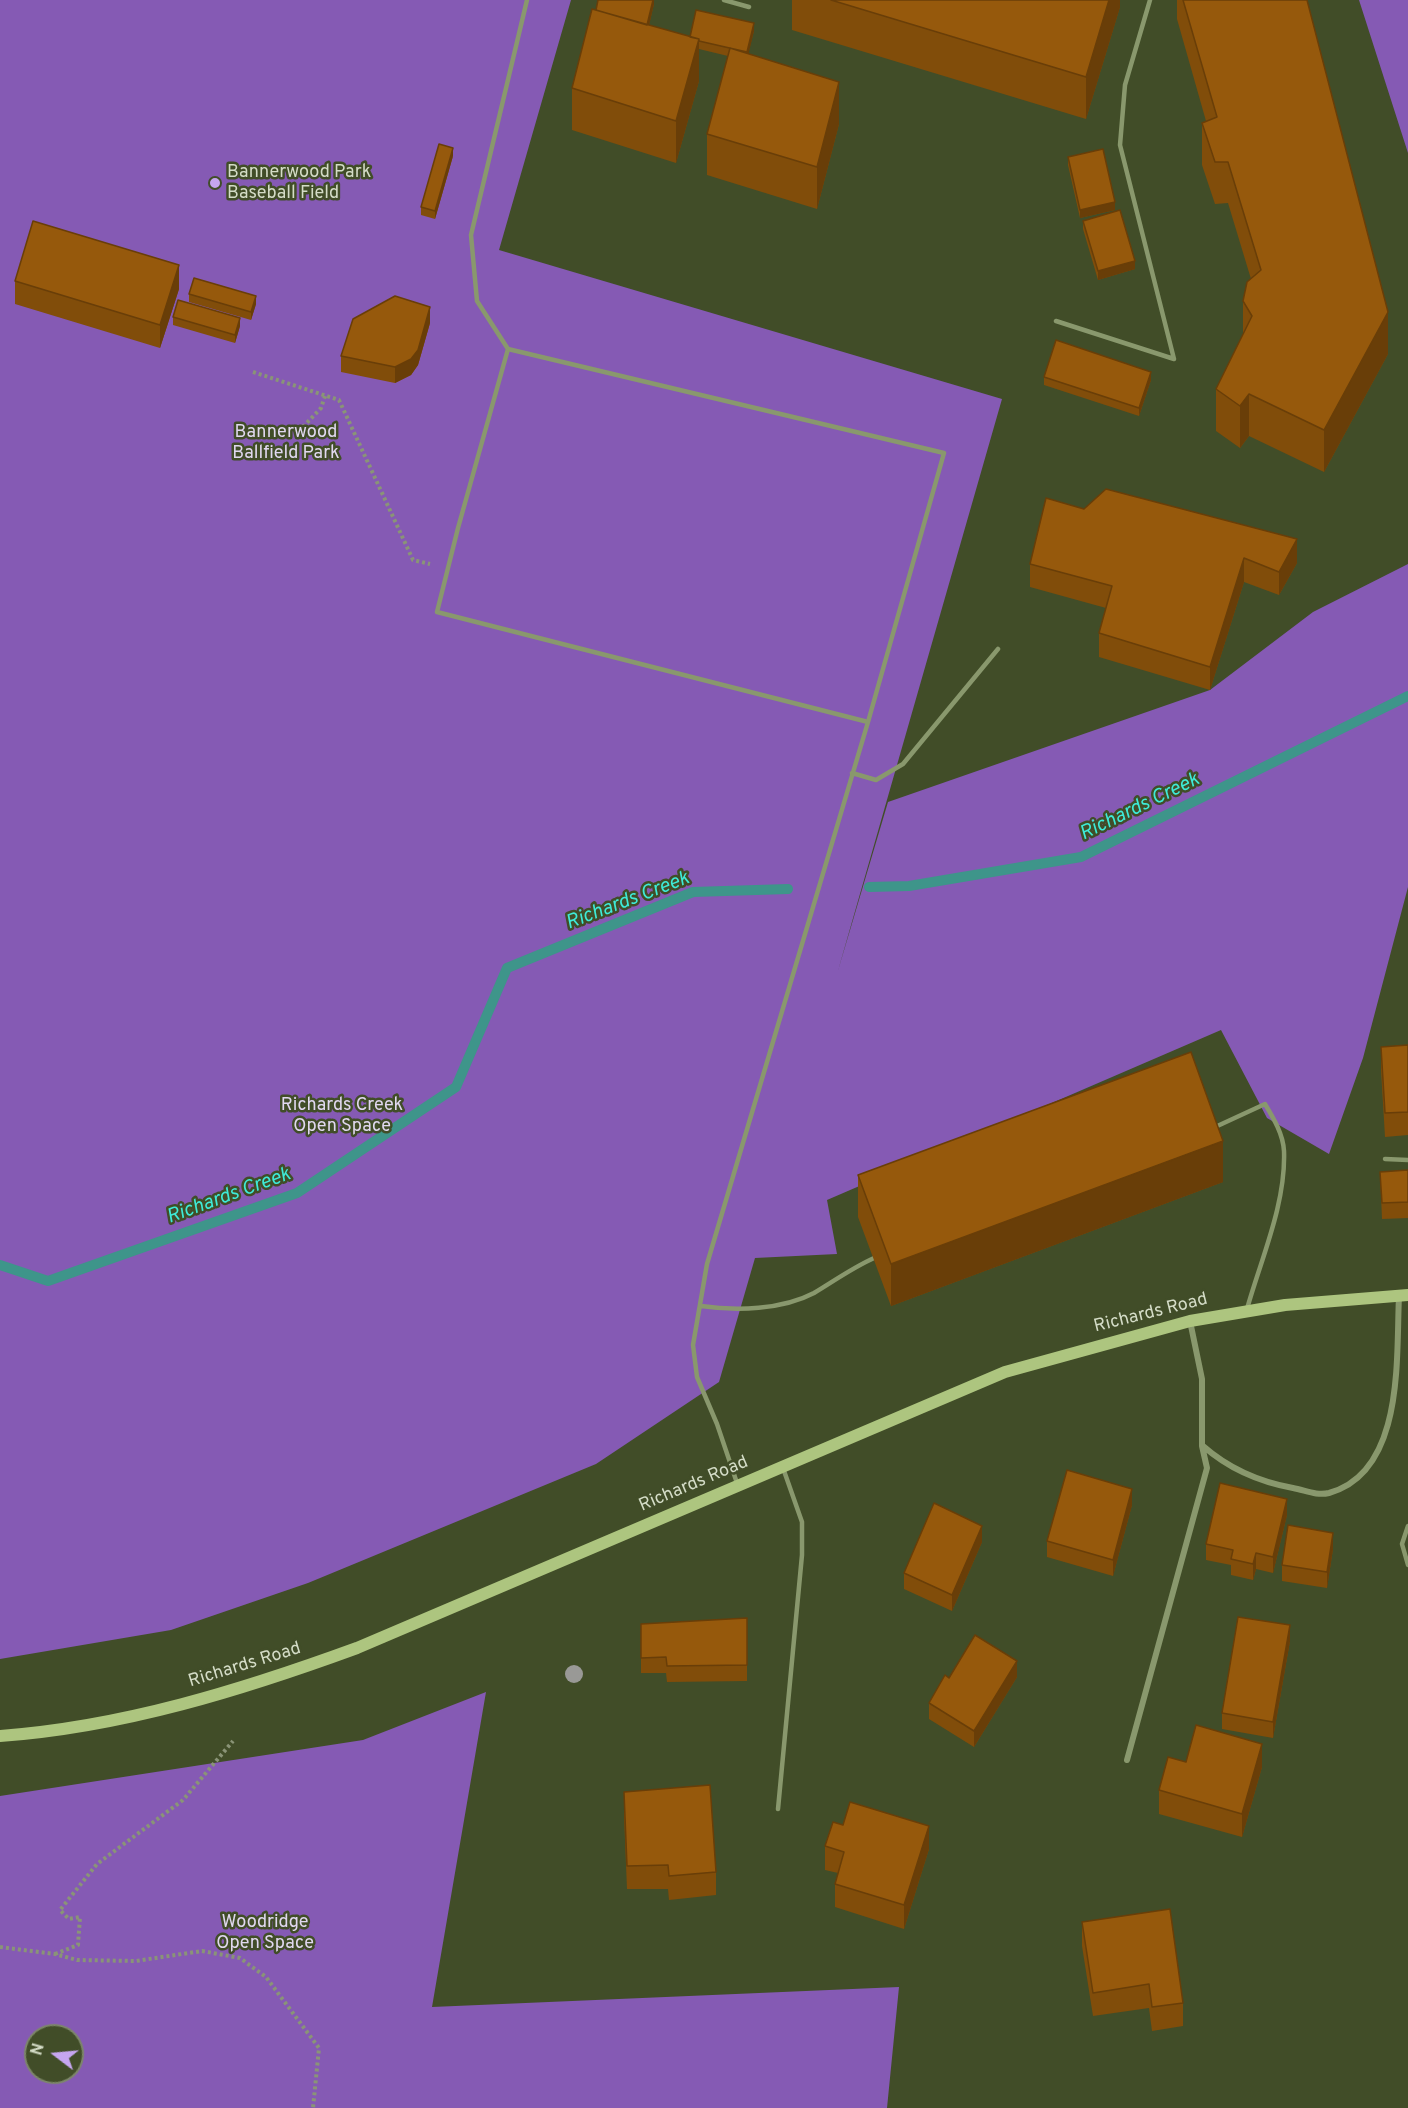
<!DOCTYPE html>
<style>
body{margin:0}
#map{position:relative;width:1408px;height:2108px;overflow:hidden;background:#414d28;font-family:Overpass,sans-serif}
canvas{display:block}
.north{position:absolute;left:24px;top:2024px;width:60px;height:60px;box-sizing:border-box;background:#414d28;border:2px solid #7c8668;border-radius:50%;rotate:286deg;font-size:16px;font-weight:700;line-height:24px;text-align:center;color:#d4dcc7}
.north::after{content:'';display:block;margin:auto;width:21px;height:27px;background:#c6a6f0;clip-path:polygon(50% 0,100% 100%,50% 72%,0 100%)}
</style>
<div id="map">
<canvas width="1408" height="2108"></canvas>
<div class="north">N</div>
</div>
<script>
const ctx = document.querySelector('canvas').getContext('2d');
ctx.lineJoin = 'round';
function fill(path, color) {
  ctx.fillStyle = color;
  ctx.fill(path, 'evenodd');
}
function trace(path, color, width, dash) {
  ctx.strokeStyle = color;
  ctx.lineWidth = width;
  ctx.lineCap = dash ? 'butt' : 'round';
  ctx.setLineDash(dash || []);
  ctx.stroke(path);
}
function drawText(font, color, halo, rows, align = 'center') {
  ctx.font = font + ' Overpass,sans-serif';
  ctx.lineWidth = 5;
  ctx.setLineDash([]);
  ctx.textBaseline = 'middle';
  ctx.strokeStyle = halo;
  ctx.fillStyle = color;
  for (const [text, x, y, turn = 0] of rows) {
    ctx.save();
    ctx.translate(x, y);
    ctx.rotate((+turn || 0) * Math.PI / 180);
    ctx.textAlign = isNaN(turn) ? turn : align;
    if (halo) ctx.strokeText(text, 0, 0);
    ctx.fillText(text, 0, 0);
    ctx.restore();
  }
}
fill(new Path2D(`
 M0 0H571L499 250 1002 399 837 974 888 802 1210 690 1313 612 1408 564V887L1363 1058 1329 1154 1267 1118 1221 1030 827 1200 837 1254 755 1258 719 1382 596 1464 308 1583 171 1630 0 1659Z
 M1359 0H1408V153Z
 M486 1692 432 2007 899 1987 887 2108H0V1796L363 1740ZM36 2036H72V2072H36Z`), '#855ab4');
trace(new Path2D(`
 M869 887 909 886 1081 857 1408 696
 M0 1265 48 1281 297 1193 456 1087 507 968 693 892 788 889`), '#3e958a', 10);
trace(new Path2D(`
 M253 372 339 400 413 560 430 564
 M303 427 321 408 325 396
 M0 1947 55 1954 77 1960 136 1961 202 1951 240 1958 266 1977 319 2048 313 2108
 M55 1954 78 1945 80 1917 69 1919 60 1910 97 1864 183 1800 233 1741`), '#8a9477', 4, [3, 3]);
trace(new Path2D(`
 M527 0 471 235 477 301 508 349 944 453 868 722 707 1264 693 1345 697 1377 717 1424 738 1486
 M724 0 749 7
 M1056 321 1174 359 1120 145 1125 85 1150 0
 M508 349 458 528 437 612 868 722
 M852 773 876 780 903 764 998 649
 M1213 1128 1265 1104C1274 1119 1283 1134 1284 1151 1286 1204 1261 1259 1247 1309
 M1385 1159 1408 1160
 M701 1306C736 1311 782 1310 814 1293 834 1281 852 1268 874 1258
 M1408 1526 1402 1544 1408 1565
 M778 1809 802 1555V1522L783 1468`), '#89986d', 4.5);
trace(new Path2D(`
 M1203 1446C1228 1468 1260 1482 1293 1488 1305 1490 1316 1496 1329 1493 1405 1472 1396 1357 1399 1296
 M1127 1760 1207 1468 1202 1446V1379L1190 1321`), '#89986d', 6);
trace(new Path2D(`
 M0 1736C123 1727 242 1690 357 1648L1005 1372 1190 1321 1285 1305 1408 1295`), '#adc57f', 12);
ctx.fillStyle = '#999996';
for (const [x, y] of [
 [574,1674]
]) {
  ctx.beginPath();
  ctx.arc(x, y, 9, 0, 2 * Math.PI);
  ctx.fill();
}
fill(new Path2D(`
 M654 0V4L649 25 690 37 754 31 748 54 839 124 817 209 707 175V134L728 56 699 49V81L676 163 572 130V88L596 10Z
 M792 0H1120V7L1086 119 792 30Z
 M1177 0H1307L1388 354 1324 472 1249 436 1240 448 1216 431V389L1243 335V301L1251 279 1228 203 1215 204 1202 165V123L1206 121 1177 19Z
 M453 156 435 219 421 215V207Z
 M1068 157 1115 210 1080 218 1068 165Z
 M1083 221 1135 269 1098 280 1083 229Z
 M15 281 179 289 160 348 15 304Z
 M189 294 256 304 251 320 189 302Z
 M173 317 240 326 235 343 173 325Z
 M430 323 418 365 411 375 395 383 341 372V356Z
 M1044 377 1151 380 1139 416 1044 385Z
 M1084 509 1297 563 1279 595 1244 582 1210 690 1099 657V633L1106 608 1030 587V564Z
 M1408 1045V1135L1385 1137 1381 1070V1047Z
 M1408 1170V1218L1382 1219 1380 1172Z
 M858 1175 1223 1182 891 1306 858 1217Z
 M1132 1505 1113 1576 1047 1557V1541Z
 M1287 1515 1273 1573 1256 1569 1253 1580 1231 1575V1565L1206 1560V1544Z
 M982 1542 952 1611 904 1589V1573Z
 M1333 1549 1327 1588 1282 1581V1565Z
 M747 1618V1681L667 1682 666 1673H641V1624Z
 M1290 1641 1273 1738 1222 1729V1713Z
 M1017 1677 974 1747 929 1719V1703L949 1678Z
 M1186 1762 1262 1767 1242 1837 1159 1814V1790Z
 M624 1792 716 1872V1895L669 1900 668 1889H627L624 1816Z
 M825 1846 929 1849 904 1929 835 1907V1884L838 1873 825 1870Z
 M1082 1922 1183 2003V2026L1152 2031 1149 2008 1093 2016 1082 1946Z`), '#814d0a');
fill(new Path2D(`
 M653 0H654V4L647 34V26Z
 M1109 0H1120V7L1086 119V77Z
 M754 23V31L747 60V52Z
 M699 39V81L676 163V121Z
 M839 82V124L817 209V167Z
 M453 148V156L435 219V211Z
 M1115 202V210L1080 218V210Z
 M1135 261V269L1098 280V271Z
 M179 265V289L160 348V325Z
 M256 296V304L251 320V312Z
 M430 307V323L418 365 411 375 395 383V367Z
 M1388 312V354L1324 472V430Z
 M240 318V326L235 343V335Z
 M1151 372V380L1139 416V408Z
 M1249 394V436L1240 448V406Z
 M1297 539V563L1279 595V572Z
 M1244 558V582L1210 690V667Z
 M1223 1141V1182L891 1306V1264Z
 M1132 1489V1505L1113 1576V1560Z
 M1287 1499V1515L1273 1573V1557Z
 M982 1526V1542L952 1611V1595Z
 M1333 1533V1549L1327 1588V1572Z
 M1256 1553V1569L1253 1580V1564Z
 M1290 1625V1641L1273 1738V1722Z
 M1017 1661V1677L974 1747V1731Z
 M1262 1744V1767L1242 1837V1814Z
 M929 1826V1849L904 1929V1905Z`), '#693e08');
const building = new Path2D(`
 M598 0H653L647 25 596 10Z
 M831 0H1109L1086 77Z
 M1183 0H1307L1388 312 1324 430 1249 394 1240 406 1216 389 1252 316 1243 301 1247 282 1261 270 1228 162H1215L1202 123 1217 117Z
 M592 9 699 39 676 121 572 88Z
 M696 10 754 23 747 52 699 41V39L690 37Z
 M730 48 839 82 817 167 707 134Z
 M439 144 453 148 435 211 421 207Z
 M1103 149 1115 202 1080 210 1068 157Z
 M1120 210 1135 261 1098 271 1083 221Z
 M33 221 179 265 160 325 15 281Z
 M194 278 256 296 251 312 189 294Z
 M395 296 430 307 418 350 411 359 395 367 341 356 353 319Z
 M178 300 240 318 235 335 173 317Z
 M1056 340 1151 372 1139 408 1044 377Z
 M1106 489 1297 539 1279 572 1244 558 1210 667 1099 633 1112 586 1030 564 1046 498 1084 509Z
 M1408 1045V1112L1385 1113 1381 1047Z
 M1191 1052 1223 1141 891 1264 858 1175Z
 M1408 1170V1202L1382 1203 1380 1172Z
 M1067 1470 1132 1489 1113 1560 1047 1541Z
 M1220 1483 1287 1499 1273 1557 1256 1553 1253 1564 1231 1559 1233 1550 1206 1544Z
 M934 1503 982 1526 952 1595 904 1573Z
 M1288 1525 1333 1533 1327 1572 1282 1565Z
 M1238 1617 1290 1625 1273 1722 1222 1713Z
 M747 1618V1665L667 1666 666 1657 641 1658V1624Z
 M975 1635 1017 1661 974 1731 929 1703 945 1675 949 1678Z
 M1196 1725 1262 1744 1242 1814 1159 1790 1168 1757 1186 1762Z
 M710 1785 716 1872 669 1876 668 1865 627 1866 624 1792Z
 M850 1802 929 1826 904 1905 835 1884 844 1852 825 1846 833 1822 843 1825Z
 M1170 1909 1183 2003 1152 2007 1149 1984 1093 1993 1082 1922Z`);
fill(building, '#96590c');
trace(building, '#693e08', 1.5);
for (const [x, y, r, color] of [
 [215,183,6,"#c6a6f0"]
]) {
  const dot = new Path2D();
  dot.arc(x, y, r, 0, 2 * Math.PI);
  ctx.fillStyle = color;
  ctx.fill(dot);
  trace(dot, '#414d28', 2);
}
drawText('18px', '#d4dcc7', '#414d28', [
 ["Bannerwood Park",227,173],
 ["Baseball Field",227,194]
], 'left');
drawText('18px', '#e1d8f0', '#414d28', [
 ["Bannerwood",286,433],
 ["Ballfield Park",286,454],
 ["Richards Creek",342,1106],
 ["Open Space",342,1127],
 ["Woodridge",265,1923],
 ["Open Space",265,1944]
]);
drawText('18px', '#d4dcc7', '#414d28', [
 ["Richards Road",1151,1314,-14],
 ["Richards Road",694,1485,-23],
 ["Richards Road",245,1666,-17]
]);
drawText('italic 20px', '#3eebd8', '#414d28', [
 ["Richards Creek",1140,808,-26],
 ["Richards Creek",628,902,-21],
 ["Richards Creek",229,1197,-20]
]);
</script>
